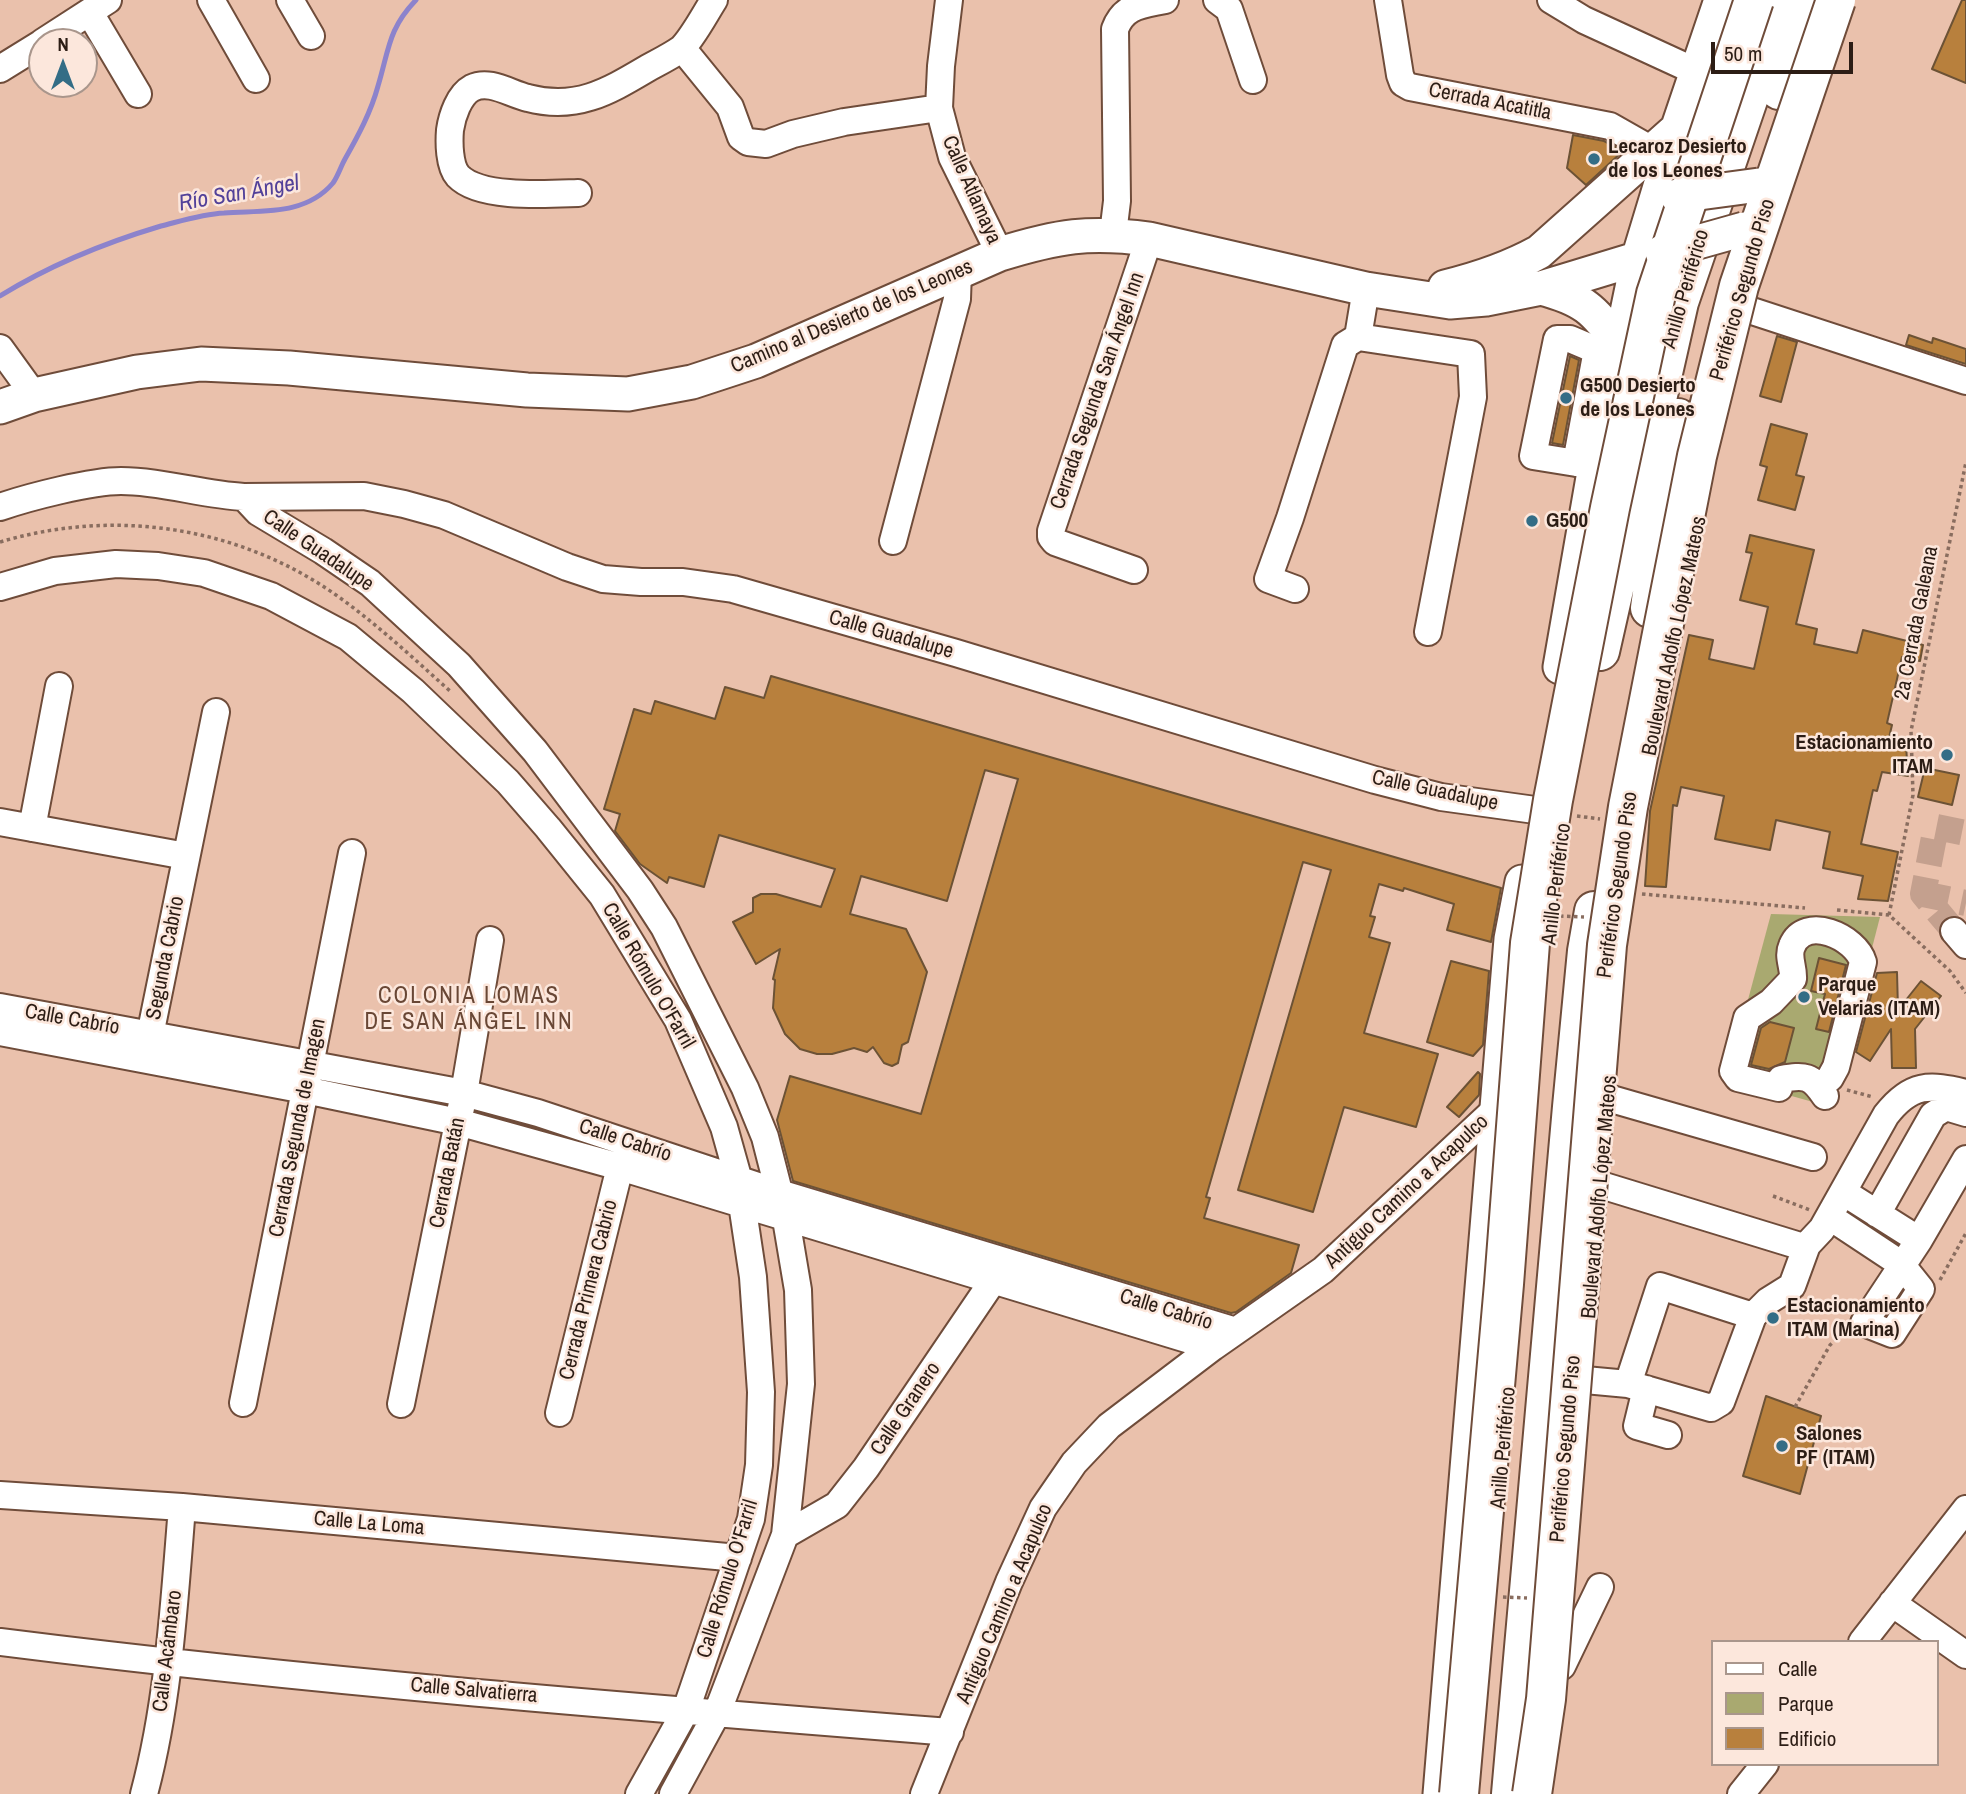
<!DOCTYPE html>
<meta charset="utf-8">
<style>
body{margin:0}
#map{position:relative;width:1966px;height:1794px;overflow:hidden;background:#eac1ac;font-family:"Archivo Narrow",sans-serif}
canvas{display:block}
.legend{position:absolute;left:1711px;top:1640px;width:228px;height:126px;box-sizing:border-box;background:#fce7dc;border:2px solid #a9968c;margin:0;padding:9px 12px;list-style:none;font-size:21px;color:#2c1d15}
.legend li{display:flex;align-items:center;gap:14px;height:35px}
.legend b{width:35px;border:2px solid #a9968c}
.north{position:absolute;left:28px;top:28px;width:70px;height:70px;box-sizing:border-box;background:#fce7dc;border:2px solid #a9968c;border-radius:50%;rotate:0deg;font-size:19px;font-weight:700;line-height:28px;text-align:center;color:#2c1d15}
.north::after{content:'';display:block;margin:auto;width:24px;height:32px;background:#336d86;clip-path:polygon(50% 0,100% 100%,50% 72%,0 100%)}
.scale{position:absolute;left:1711px;top:42px;width:142px;height:32px;box-sizing:border-box;border:4px solid #2c1d15;border-top:0;padding-left:9px;font-size:21px;line-height:24px;white-space:nowrap;color:#2c1d15;-webkit-text-stroke:5px #fce7dc;paint-order:stroke}
</style>
<div id="map">
<canvas width="1966" height="1794"></canvas>
<ul class="legend">
<li><b style="height:9px;background:#fff"></b>Calle</li>
<li><b style="height:19px;background:#a9a970"></b>Parque</li>
<li><b style="height:19px;background:#b8803d"></b>Edificio</li>
</ul>
<div class="north">N</div>
<div class="scale">50 m</div>
</div>
<script>
const ctx = document.querySelector('canvas').getContext('2d');
ctx.lineJoin = 'round';
function fill(path, color) {
  ctx.fillStyle = color;
  ctx.fill(path, 'evenodd');
}
function trace(path, color, width, dash) {
  ctx.strokeStyle = color;
  ctx.lineWidth = width;
  ctx.lineCap = dash ? 'butt' : 'round';
  ctx.setLineDash(dash || []);
  ctx.stroke(path);
}
function drawText(font, color, halo, rows, align = 'center') {
  ctx.font = font + ' "Archivo Narrow",sans-serif';
  ctx.lineWidth = 5;
  ctx.setLineDash([]);
  ctx.textBaseline = 'middle';
  ctx.strokeStyle = halo;
  ctx.fillStyle = color;
  for (const [text, x, y, turn = 0] of rows) {
    ctx.save();
    ctx.translate(x, y);
    ctx.rotate((+turn || 0) * Math.PI / 180);
    ctx.textAlign = isNaN(turn) ? turn : align;
    if (halo) ctx.strokeText(text, 0, 0);
    ctx.fillText(text, 0, 0);
    ctx.restore();
  }
}
fill(new Path2D(`
 M1771 914 1880 917 1831 1107 1727 1078Z`), '#a9a970');
trace(new Path2D(`
 M0 296C50 265 104 243 161 226 181 221 203 214 224 213 262 210 305 216 333 183 338 176 341 166 345 159 358 136 371 112 378 86 389 50 388 29 416 0`), '#8c83cc', 5);
const building = new Path2D(`
 M1962 0H1966V83L1932 69Z
 M1573 135 1604 141 1623 151 1586 185 1567 168Z
 M1909 335 1932 343 1933 338 1966 349V364L1906 345Z
 M1777 336 1797 342 1781 402 1760 396Z
 M1570 356 1579 360 1563 445 1552 443Z
 M1771 424 1807 434 1796 475 1804 477 1795 510 1758 500 1767 467 1760 465Z
 M1750 535 1814 550 1796 624 1817 629 1814 644 1857 653 1863 630 1923 645 1920 661 1902 657 1887 723 1892 725 1888 742 1906 745 1908 776 1882 772 1877 791 1873 790 1861 844 1898 852 1888 901 1858 899 1863 876 1823 868 1830 832 1776 820 1770 850 1715 839 1724 796 1681 787 1677 806 1673 805 1666 887 1645 886 1650 811 1689 635 1713 640 1709 659 1754 669 1768 607 1740 600 1752 553 1746 552Z
 M771 676 1501 888 1491 942 1447 930 1454 904 1404 888 1403 891 1379 884 1370 916 1375 917 1369 937 1390 943 1364 1033 1438 1054 1416 1127 1344 1107 1313 1212 1238 1190 1331 870 1303 862 1206 1197 1210 1198 1204 1218 1299 1245 1291 1273 1236 1312 1231 1313 793 1181 777 1120 790 1076 921 1114 1018 779 985 770 947 901 861 876 850 914 906 929 927 972 908 1042 902 1045 898 1063 892 1066 884 1063 873 1047 867 1052 854 1048 832 1054H817L800 1049 785 1034 773 1008 775 980 773 979 780 949 756 964 733 922 753 912V898L761 894H776L821 907 835 869 719 835 704 887 669 877 667 883 640 864 615 831 620 814 604 809 634 709 651 714 655 701 715 719 725 687 764 698Z
 M1925 768 1959 775 1952 805 1918 797Z
 M1819 958 1846 965 1829 1032 1816 1029 1825 994 1811 991Z
 M1451 961 1489 971 1483 1045 1473 1056 1427 1042Z
 M1897 972 1898 1010 1921 981 1941 996 1915 1029 1916 1068H1892L1891 1029 1870 1061 1856 1052 1877 973Z
 M1770 1022 1794 1028 1785 1062 1769 1069 1751 1065 1761 1028Z
 M1478 1072 1480 1074 1479 1095 1459 1117 1447 1107Z
 M1766 1396 1821 1416 1800 1494 1743 1476Z`);
fill(building, '#b8803d');
trace(building, '#6c5235', 2);
trace(new Path2D(`
 M1923 894 1966 903
 M1954 931 1923 894 1936 827 1966 833`), '#c4a08e', 26, [26, 13]);
const minor = new Path2D(`
 M211 0 256 79
 M290 0 311 36
 M949 0 941 66 939 108 952 157 1000 254
 M1217 0 1229 9 1253 80
 M1388 0 1400 75 1403 83 1410 87 1610 126 1654 151
 M1551 0 1584 20 1697 72
 M90 13 138 94
 M43 42 108 0
 M682 48 730 107 741 137 748 142 766 144 793 134 844 122 939 108
 M0 69 42 43
 M578 193C548 194 480 199 458 176 449 166 449 142 450 130 452 116 459 95 472 88 490 79 510 94 528 98 577 111 609 91 648 68 659 62 671 56 681 49 692 39 705 14 714 0
 M1113 234 1117 201 1115 29C1124 5 1142 5 1165 0
 M1749 310 1966 381
 M1358 337 1471 354 1473 397 1428 632
 M0 348 34 395
 M1576 463 1597 350
 M1595 466 1533 456 1557 339H1570L1617 359
 M244 497 364 496 404 504 444 515 567 567 603 579 641 582H683L733 589 956 653 1375 780 1441 797 1535 810
 M0 507C29 497 91 481 121 481 162 481 203 495 244 497L258 512 323 551 370 583 459 665 535 751 640 890 664 927 745 1088 765 1137 786 1219 798 1290 801 1384 785 1535 717 1713 673 1794
 M893 541 957 299 958 271
 M1134 570 1055 542 1051 537V531L1149 239
 M0 587 55 571 116 564 158 566 204 573 271 596 348 637 413 691 508 782 548 828 602 895 678 1020 724 1127 738 1177 753 1277 761 1392 759 1465 751 1519 686 1710 639 1794
 M1295 589 1268 579 1290 518 1345 345 1358 337 1366 289
 M0 822 186 856
 M32 828 59 686
 M1954 931 1966 945
 M0 1007 464 1093 538 1113 779 1193 1236 1331
 M0 1032 305 1090 458 1122 620 1167 1213 1347
 M147 1050 216 712
 M1819 1087 1830 1078 1836 1067 1863 962C1856 937 1805 914 1792 946 1787 957 1794 967 1793 979L1771 1002 1747 1018 1733 1071 1738 1078 1779 1088 1781 1079C1805 1075 1811 1075 1825 1096
 M1608 1098 1813 1157
 M1601 1185 1800 1246 1807 1245 1822 1229 1886 1115C1911 1083 1929 1084 1966 1093
 M1843 1192 1919 1240
 M1877 1214 1933 1115 1946 1107 1966 1113
 M1830 1217 1901 1264 1921 1289 1892 1334 1864 1323 1919 1240 1966 1159
 M1585 1380 1628 1384 1711 1408 1721 1402 1753 1316 1768 1301 1792 1286 1807 1245
 M1628 1384 1660 1286 1753 1316
 M1646 1389 1637 1426 1668 1435
 M243 1403 352 853
 M401 1404 464 1093 490 940
 M559 1413 620 1167
 M0 1495 182 1507 738 1558
 M785 1535 837 1505 866 1468 1003 1266
 M1892 1603 1966 1655
 M0 1642C316 1682 633 1707 950 1732
 M1862 1642 1966 1509
 M1562 1666 1600 1587
 M144 1794C169 1700 174 1604 182 1507
 M924 1794 1009 1582 1043 1508 1074 1463 1109 1426 1213 1347 1323 1270 1497 1108
 M1741 1794 1765 1764`);
const major = new Path2D(`
 M1445 287C1478 279 1510 268 1539 252L1677 129
 M1541 288C1583 299 1594 309 1620 345
 M0 407 34 395 137 372 201 364 289 368 527 390 628 394 692 382 756 361 1000 254C1058 236 1089 231 1149 239L1366 289 1450 302 1486 299 1541 288 1656 253
 M1560 667 1595 466 1638 259 1678 127 1721 0
 M1440 1794 1511 939 1522 882`);
const highway = new Path2D(`
 M1779 90 1811 0
 M1650 608 1671 453 1678 418
 M1600 651 1679 302 1782 0
 M1511 1794 1572 1107 1587 951 1594 911`);
trace(minor, '#6f4c3a', 30);
trace(major, '#6f4c3a', 37);
trace(highway, '#6f4c3a', 42);
trace(new Path2D(`
 M0 542C114 508 238 526 336 595 377 624 413 658 450 691
 M1642 894 1805 908
 M1837 910 1889 915 1950 971 1966 993
 M1889 915 1913 795 1911 731 1966 462
 M1847 1090 1873 1097
 M1773 1196 1810 1210
 M1940 1280 1966 1233
 M1795 1407 1830 1345 1844 1332`), '#896d5f', 3.5, [3.5, 3.5]);
trace(minor, '#fff', 26);
trace(major, '#fff', 33);
trace(highway, '#fff', 38);
const majorBridge = new Path2D(`
 M1677 196 1759 185
 M1662 252 1744 229`);
const highwayBridge = new Path2D(`
 M1459 1794 1504 1284 1530 943 1553 800 1610 508 1656 294 1754 0
 M1532 1794 1546 1699 1607 945 1628 807 1697 456 1739 286 1836 0`);
trace(majorBridge, '#6f4c3a', 37, []);
trace(highwayBridge, '#6f4c3a', 42, []);
trace(new Path2D(`
 M1577 816 1600 819
 M1560 916 1584 917
 M1503 1597 1527 1598`), '#896d5f', 3.5, [3.5, 3.5]);
trace(majorBridge, '#fff', 33);
trace(highwayBridge, '#fff', 38);
for (const [x, y, r, color] of [
 [1594,159,7,"#336d86"],
 [1566,398,7,"#336d86"],
 [1532,521,7,"#336d86"],
 [1947,755,7,"#336d86"],
 [1804,997,7,"#336d86"],
 [1773,1318,7,"#336d86"],
 [1782,1446,7,"#336d86"]
]) {
  const dot = new Path2D();
  dot.arc(x, y, r, 0, 2 * Math.PI);
  ctx.fillStyle = color;
  ctx.fill(dot);
  trace(dot, '#fce7dc', 2.5);
}
drawText('21px', '#2c1d15', '#fce7dc', [
 ["Cerrada Acatitla",1490,102,11],
 ["Calle Atlamaya",971,190,66],
 ["Anillo Periférico",1686,289,-74],
 ["Periférico Segundo Piso",1743,290,-74],
 ["Camino al Desierto de los Leones",852,317,-23],
 ["Cerrada Segunda San Ángel Inn",1098,391,-71],
 ["Calle Guadalupe",318,551,34],
 ["2a Cerrada Galeana",1917,623,-79],
 ["Calle Guadalupe",891,635,16],
 ["Boulevard Adolfo López Mateos",1675,636,-78],
 ["Calle Guadalupe",1435,791,12],
 ["Anillo Periférico",1557,884,-83],
 ["Periférico Segundo Piso",1618,885,-82],
 ["Segunda Cabrio",166,958,-79],
 ["Calle Rómulo O'Farril",648,976,60],
 ["Calle Cabrío",72,1020,10],
 ["Cerrada Segunda de Imagen",298,1128,-79],
 ["Calle Cabrío",625,1141,18],
 ["Cerrada Batán",448,1173,-79],
 ["Antiguo Camino a Acapulco",1407,1192,-43],
 ["Boulevard Adolfo López Mateos",1600,1197,-85],
 ["Cerrada Primera Cabrio",589,1290,-76],
 ["Calle Cabrío",1166,1310,17],
 ["Calle Granero",906,1409,-56],
 ["Anillo Periférico",1504,1448,-85],
 ["Periférico Segundo Piso",1566,1449,-85],
 ["Calle La Loma",369,1524,5],
 ["Calle Rómulo O'Farril",728,1579,-73],
 ["Antiguo Camino a Acapulco",1005,1604,-67],
 ["Calle Acámbaro",168,1651,-83],
 ["Calle Salvatierra",474,1691,5]
]);
drawText('bold 21px', '#2c1d15', '#fce7dc', [
 ["Lecaroz Desierto",1608,147],
 ["de los Leones",1608,171],
 ["G500 Desierto",1580,386],
 ["de los Leones",1580,410],
 ["G500",1546,521],
 ["Estacionamiento",1933,743,"right"],
 ["ITAM",1933,767,"right"],
 ["Parque",1818,985],
 ["Velarias (ITAM)",1818,1009],
 ["Estacionamiento",1787,1306],
 ["ITAM (Marina)",1787,1330],
 ["Salones",1796,1434],
 ["PF (ITAM)",1796,1458]
], 'left');
drawText('italic 23px', '#524199', '#fce7dc', [
 ["Río San Ángel",239,194,-10]
]);
ctx.letterSpacing = '2px';
drawText('23px', '#694735', '#fce7dc', [
 ["COLONIA LOMAS",469,997],
 ["DE SAN ÁNGEL INN",469,1023]
]);
ctx.letterSpacing = '0px';
</script>
